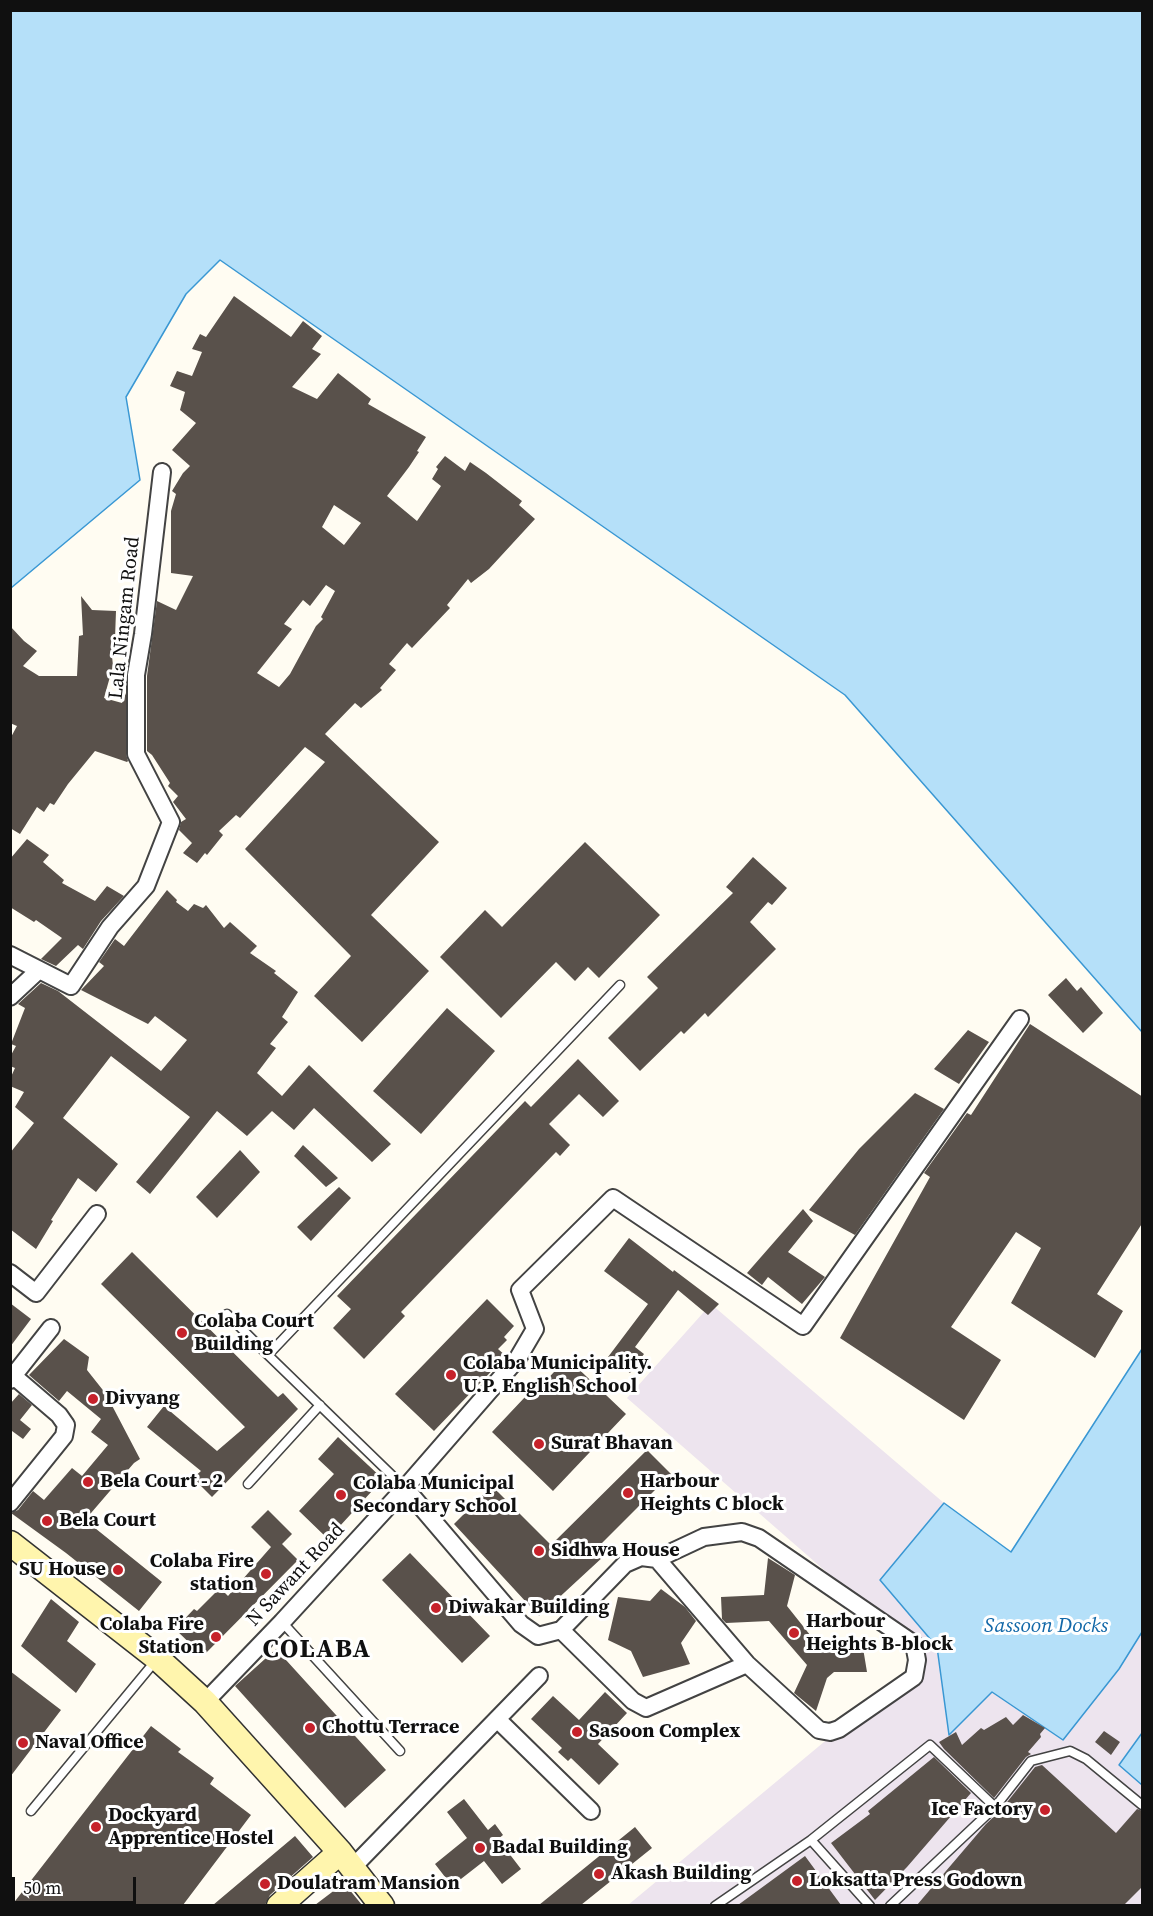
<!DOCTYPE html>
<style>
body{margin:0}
#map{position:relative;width:1153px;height:1916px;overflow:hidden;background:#fffcf2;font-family:"Source Serif 4",serif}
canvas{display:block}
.frame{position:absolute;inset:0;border:12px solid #101010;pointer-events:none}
.scale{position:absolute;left:12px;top:1877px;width:124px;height:27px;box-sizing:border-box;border:3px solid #101010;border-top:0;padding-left:8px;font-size:18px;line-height:21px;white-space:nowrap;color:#101010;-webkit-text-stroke:4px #fff;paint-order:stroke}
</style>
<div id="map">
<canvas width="1153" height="1916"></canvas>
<div class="frame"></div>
<div class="scale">50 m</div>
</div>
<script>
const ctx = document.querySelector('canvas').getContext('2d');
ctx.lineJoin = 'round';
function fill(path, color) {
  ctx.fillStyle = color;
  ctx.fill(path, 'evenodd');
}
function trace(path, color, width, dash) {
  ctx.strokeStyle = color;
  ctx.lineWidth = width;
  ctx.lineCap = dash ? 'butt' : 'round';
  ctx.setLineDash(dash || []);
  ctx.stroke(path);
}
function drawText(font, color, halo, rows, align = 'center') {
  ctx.font = font + ' "Source Serif 4",serif';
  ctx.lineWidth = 6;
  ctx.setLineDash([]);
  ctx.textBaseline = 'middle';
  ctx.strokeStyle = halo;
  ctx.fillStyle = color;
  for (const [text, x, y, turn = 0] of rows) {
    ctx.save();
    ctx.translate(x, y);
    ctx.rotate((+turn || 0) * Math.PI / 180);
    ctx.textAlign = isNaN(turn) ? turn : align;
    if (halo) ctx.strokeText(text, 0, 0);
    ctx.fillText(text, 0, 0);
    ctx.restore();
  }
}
fill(new Path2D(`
 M711 1304 944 1503 1010 1552 1142 1349V1905H628L925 1658 627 1398Z`), '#ede4ee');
const water = new Path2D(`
 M11 10 1142 11V1032L845 695 220 260 186 294 126 397 140 480 11 588Z
 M1142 1349V1632L1119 1669 1063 1740 992 1692 949 1735 937 1647 880 1580 944 1503 1011 1552Z
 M1142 1733V1785L1119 1765Z`);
fill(water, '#b5e0f9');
trace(water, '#3997d3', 1.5);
fill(new Path2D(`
 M234 296 291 337 303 321 322 336 312 349 321 354 292 387 317 399 338 373 371 399 368 404 426 437 417 451 419 452 409 467 387 496 417 521 441 486 432 479 438 469 436 467 445 456 465 471 470 462 486 473 522 501 519 505 535 519 489 569 471 583 468 579 447 605 450 608 412 648 407 643 389 664 396 670 380 688 382 690 361 708 355 703 325 734 439 842 371 915 429 971 362 1042 314 996 351 956 245 849 325 762 305 747 240 818 236 815 219 831 223 835 207 855 205 853 197 863 183 853 192 843 179 830 181 822 186 819 173 802 178 796 168 786 170 783 152 755 147 751V676L157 601 176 610 193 576 171 573V511L176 494 172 491 183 473 190 466 172 450 196 423 180 410 185 392 170 386 177 371 192 376 202 352 192 349 200 334 206 337ZM334 505 361 523 344 545 322 527ZM326 585 335 591 321 617 323 619 316 626 290 674 279 687 257 673 292 629 284 624 303 600 310 606Z
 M81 596 92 610 116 611 115 638H120L115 657 112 656 113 666 104 698 122 703 126 693V754L128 761 127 762 95 751 68 784 54 805 50 803 44 812 37 807 20 834 10 828V739L17 726 10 723V626L24 641 37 651 23 666 39 676H77L79 636 83 635Z
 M27 839 49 855 43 862 64 880 62 883 95 901 107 886 124 896 101 921 83 949 78 945 56 966 41 959 62 938 36 920 34 922 10 907V859Z
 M585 842 660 915 599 978 588 967 575 981 556 962 501 1018 440 957 485 910 502 927Z
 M753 857 787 888 772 905 768 902 750 922 776 949 708 1017 705 1013 684 1034 681 1031 640 1071 608 1038 658 988 647 977 733 893 726 887Z
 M167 890 177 900 176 902 188 911 194 904 203 908 206 905 224 928 230 922 257 946 250 953 276 971 274 973 298 992 282 1017 288 1022 270 1044 276 1048 257 1073 282 1096 309 1065 391 1144 372 1162 314 1108 294 1130 272 1111 247 1136 217 1111 150 1194 136 1182 190 1117 111 1056 63 1118 118 1164 96 1192 78 1178 51 1220 53 1221 36 1249 10 1229V1153L34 1123 15 1107 24 1092 10 1086V1079L15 1068 10 1066V1057L16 1046 11 1044 25 1008 18 1004 41 983 58 991 161 1071 187 1040 155 1016 148 1024 81 990 104 966 99 962 115 939 124 946Z
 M1066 978 1077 991 1081 987 1103 1013 1083 1033 1048 995Z
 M447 1008 495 1051 421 1134 373 1091Z
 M1030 1024 1143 1097V1222L1097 1294 1123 1311 1095 1358 1011 1303 1041 1248 1016 1232 951 1327 1001 1360 964 1420 840 1338 930 1177 924 1173 967 1113 971 1115Z
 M968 1030 989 1042 959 1084 934 1069Z
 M578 1059 619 1101 603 1117 579 1094 549 1124 570 1145 560 1156 556 1152 401 1312 405 1316 364 1359 333 1328 351 1309 337 1296 525 1101 531 1107Z
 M915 1093 944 1109 855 1235 809 1210 859 1149Z
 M303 1145 338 1178 326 1187 294 1156Z
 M240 1150 260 1172 217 1218 196 1197Z
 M339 1187 351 1198 311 1241 297 1227Z
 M803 1209 813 1221 788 1252 825 1277 802 1304 768 1277 762 1285 747 1273Z
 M629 1238 673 1272 674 1270 719 1304 708 1315 678 1290 635 1347 644 1354 630 1373 608 1357 648 1304 604 1271Z
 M132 1252 278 1397 283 1393 298 1409 212 1497 193 1478 201 1471 147 1427 164 1406 217 1451 245 1427 101 1284Z
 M487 1299 514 1326 504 1337 507 1340 498 1349 506 1356 434 1431 395 1394Z
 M10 1303 31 1319 10 1347Z
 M64 1339 89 1357 87 1370 106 1394 140 1459 134 1463 85 1520 162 1582 139 1611 66 1553 11 1513 18 1510 33 1491 44 1500 72 1468 82 1476 108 1445 91 1432 101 1419 67 1391 59 1401 29 1375Z
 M567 1358 626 1414 553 1491 492 1432 525 1397 528 1400Z
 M19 1394 32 1405 20 1420 31 1429 23 1439 12 1431 10 1433V1404Z
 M338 1437 383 1479 328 1539 299 1511 334 1474 318 1459Z
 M647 1450 671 1474 597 1548 604 1556 539 1616 454 1524 492 1486 551 1545Z
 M268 1510 292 1534 282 1544 298 1560 203 1656 175 1629 194 1609 197 1611 220 1588 228 1596 271 1547 251 1527Z
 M410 1553 490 1636 462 1663 382 1580Z
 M768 1558 795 1575 787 1606 822 1650 862 1642 867 1672H834L827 1678 816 1711 794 1693 807 1665 769 1621 726 1623 722 1619 721 1597 764 1595Z
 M661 1589 685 1607 696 1621 681 1643 690 1664 643 1677 631 1651 608 1640 618 1597 650 1601Z
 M51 1599 79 1622 67 1641 96 1664 76 1693 21 1646Z
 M276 1649 386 1770 345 1808 235 1686Z
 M10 1671 61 1710 10 1777Z
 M605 1692 627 1713 598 1744 619 1764 599 1785 571 1758 568 1761 558 1752 562 1748 531 1719 553 1696 579 1720Z
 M1023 1715 1045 1728 1040 1734 1041 1737 1028 1752 1031 1754 1026 1757 994 1798 944 1749 939 1742 956 1732 962 1745 981 1728 984 1730 1006 1717 1013 1725Z
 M151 1726 181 1749 178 1752 214 1778 210 1784 251 1815 183 1905H12Z
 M1104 1731 1120 1742 1111 1755 1095 1742Z
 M934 1757 971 1793 907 1867 875 1900 831 1843 870 1814 868 1811Z
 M1042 1765 1116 1833 1137 1809 1143 1811V1886L1124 1905H917L986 1824 1000 1811 1035 1767Z
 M464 1799 488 1830 495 1824 503 1835 498 1839 521 1869 502 1884 484 1861 452 1886 435 1864 467 1838 447 1812Z
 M635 1827 652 1848 581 1905H539Z
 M295 1836 313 1857 270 1895 265 1905H213Z
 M805 1856 841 1905H738Z
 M344 1883 362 1905H315Z`), '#59514b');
const lane = new Path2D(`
 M227 1314 268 1355
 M248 1484 320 1405
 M405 1488 268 1355 620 985
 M282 1622 400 1751
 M31 1811 157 1659
 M811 1840 870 1906
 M715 1906 811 1840 930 1745 995 1807
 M890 1906 995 1807 1031 1761 1070 1751 1086 1759 1142 1805`);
const street = new Path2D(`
 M10 955 71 986 110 927 146 886 171 822 136 754V675L143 634 162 472
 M10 997 39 970
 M10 1273 36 1293 97 1214
 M10 1373 59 1415 66 1425 64 1436 10 1503
 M10 1380 51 1328
 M405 1488 521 1624 538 1636 561 1630 625 1564 641 1557 657 1559 704 1537 742 1532 759 1538 914 1644 917 1660 914 1677 839 1729 830 1732 819 1730 747 1664 657 1559
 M561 1630 633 1701 646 1708 747 1664
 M205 1702 282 1622 405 1488 518 1358 535 1329 520 1290 613 1198 803 1326 1020 1019
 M497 1719 591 1811
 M353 1867 539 1676`);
const secondary = new Path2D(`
 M10 1543 157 1658 205 1702 340 1852 382 1906
 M279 1906 340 1852`);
trace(lane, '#434343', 11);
trace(street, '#434343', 20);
trace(secondary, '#323232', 27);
trace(lane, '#fff', 8);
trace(street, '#fff', 16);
trace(secondary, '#fff5ad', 24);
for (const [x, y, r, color] of [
 [182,1333,6,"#c6212a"],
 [451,1375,6,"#c6212a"],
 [93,1399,6,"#c6212a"],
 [539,1444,6,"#c6212a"],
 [88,1482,6,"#c6212a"],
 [628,1493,6,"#c6212a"],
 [341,1495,6,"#c6212a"],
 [47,1521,6,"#c6212a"],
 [539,1551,6,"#c6212a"],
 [118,1570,6,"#c6212a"],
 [266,1574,6,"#c6212a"],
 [436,1608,6,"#c6212a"],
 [794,1633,6,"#c6212a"],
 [216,1637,6,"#c6212a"],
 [310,1728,6,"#c6212a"],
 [577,1732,6,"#c6212a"],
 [23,1743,6,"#c6212a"],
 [1045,1810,6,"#c6212a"],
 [96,1827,6,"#c6212a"],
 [480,1848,6,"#c6212a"],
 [599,1874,6,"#c6212a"],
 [797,1881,6,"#c6212a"],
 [265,1884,6,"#c6212a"]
]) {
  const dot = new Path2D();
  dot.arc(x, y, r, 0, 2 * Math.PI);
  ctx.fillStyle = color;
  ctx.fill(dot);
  trace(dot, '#fff', 2);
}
drawText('20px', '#101010', '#fff', [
 ["Lala Ningam Road",125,618,-84],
 ["N Sawant Road",296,1575,-47]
]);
drawText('bold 20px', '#101010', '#fff', [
 ["Colaba Court",194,1322],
 ["Building",194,1345],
 ["Colaba Municipality.",463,1364],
 ["U.P. English School",463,1387],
 ["Divyang",105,1399],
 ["Surat Bhavan",551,1444],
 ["Bela Court - 2",100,1482],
 ["Harbour",640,1482],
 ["Heights C block",640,1505],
 ["Colaba Municipal",353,1484],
 ["Secondary School",353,1507],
 ["Bela Court",59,1521],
 ["Sidhwa House",551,1551],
 ["Colaba Fire",254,1562,"right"],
 ["station",254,1585,"right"],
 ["SU House",106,1570,"right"],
 ["Diwakar Building",448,1608],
 ["Harbour",806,1622],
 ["Heights B-block",806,1645],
 ["Colaba Fire",204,1625,"right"],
 ["Station",204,1648,"right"],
 ["Chottu Terrace",322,1728],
 ["Sasoon Complex",589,1732],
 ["Naval Office",35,1743],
 ["Ice Factory",1033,1810,"right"],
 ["Dockyard",108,1816],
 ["Apprentice Hostel",108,1839],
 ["Badal Building",492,1848],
 ["Akash Building",611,1874],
 ["Loksatta Press Godown",809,1881],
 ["Doulatram Mansion",277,1884]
], 'left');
drawText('italic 21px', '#1268a8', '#fff', [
 ["Sassoon Docks",1046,1627]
]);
ctx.letterSpacing = '1.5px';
drawText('bold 26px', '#101010', '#fff', [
 ["COLABA",317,1650]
]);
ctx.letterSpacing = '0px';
</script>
